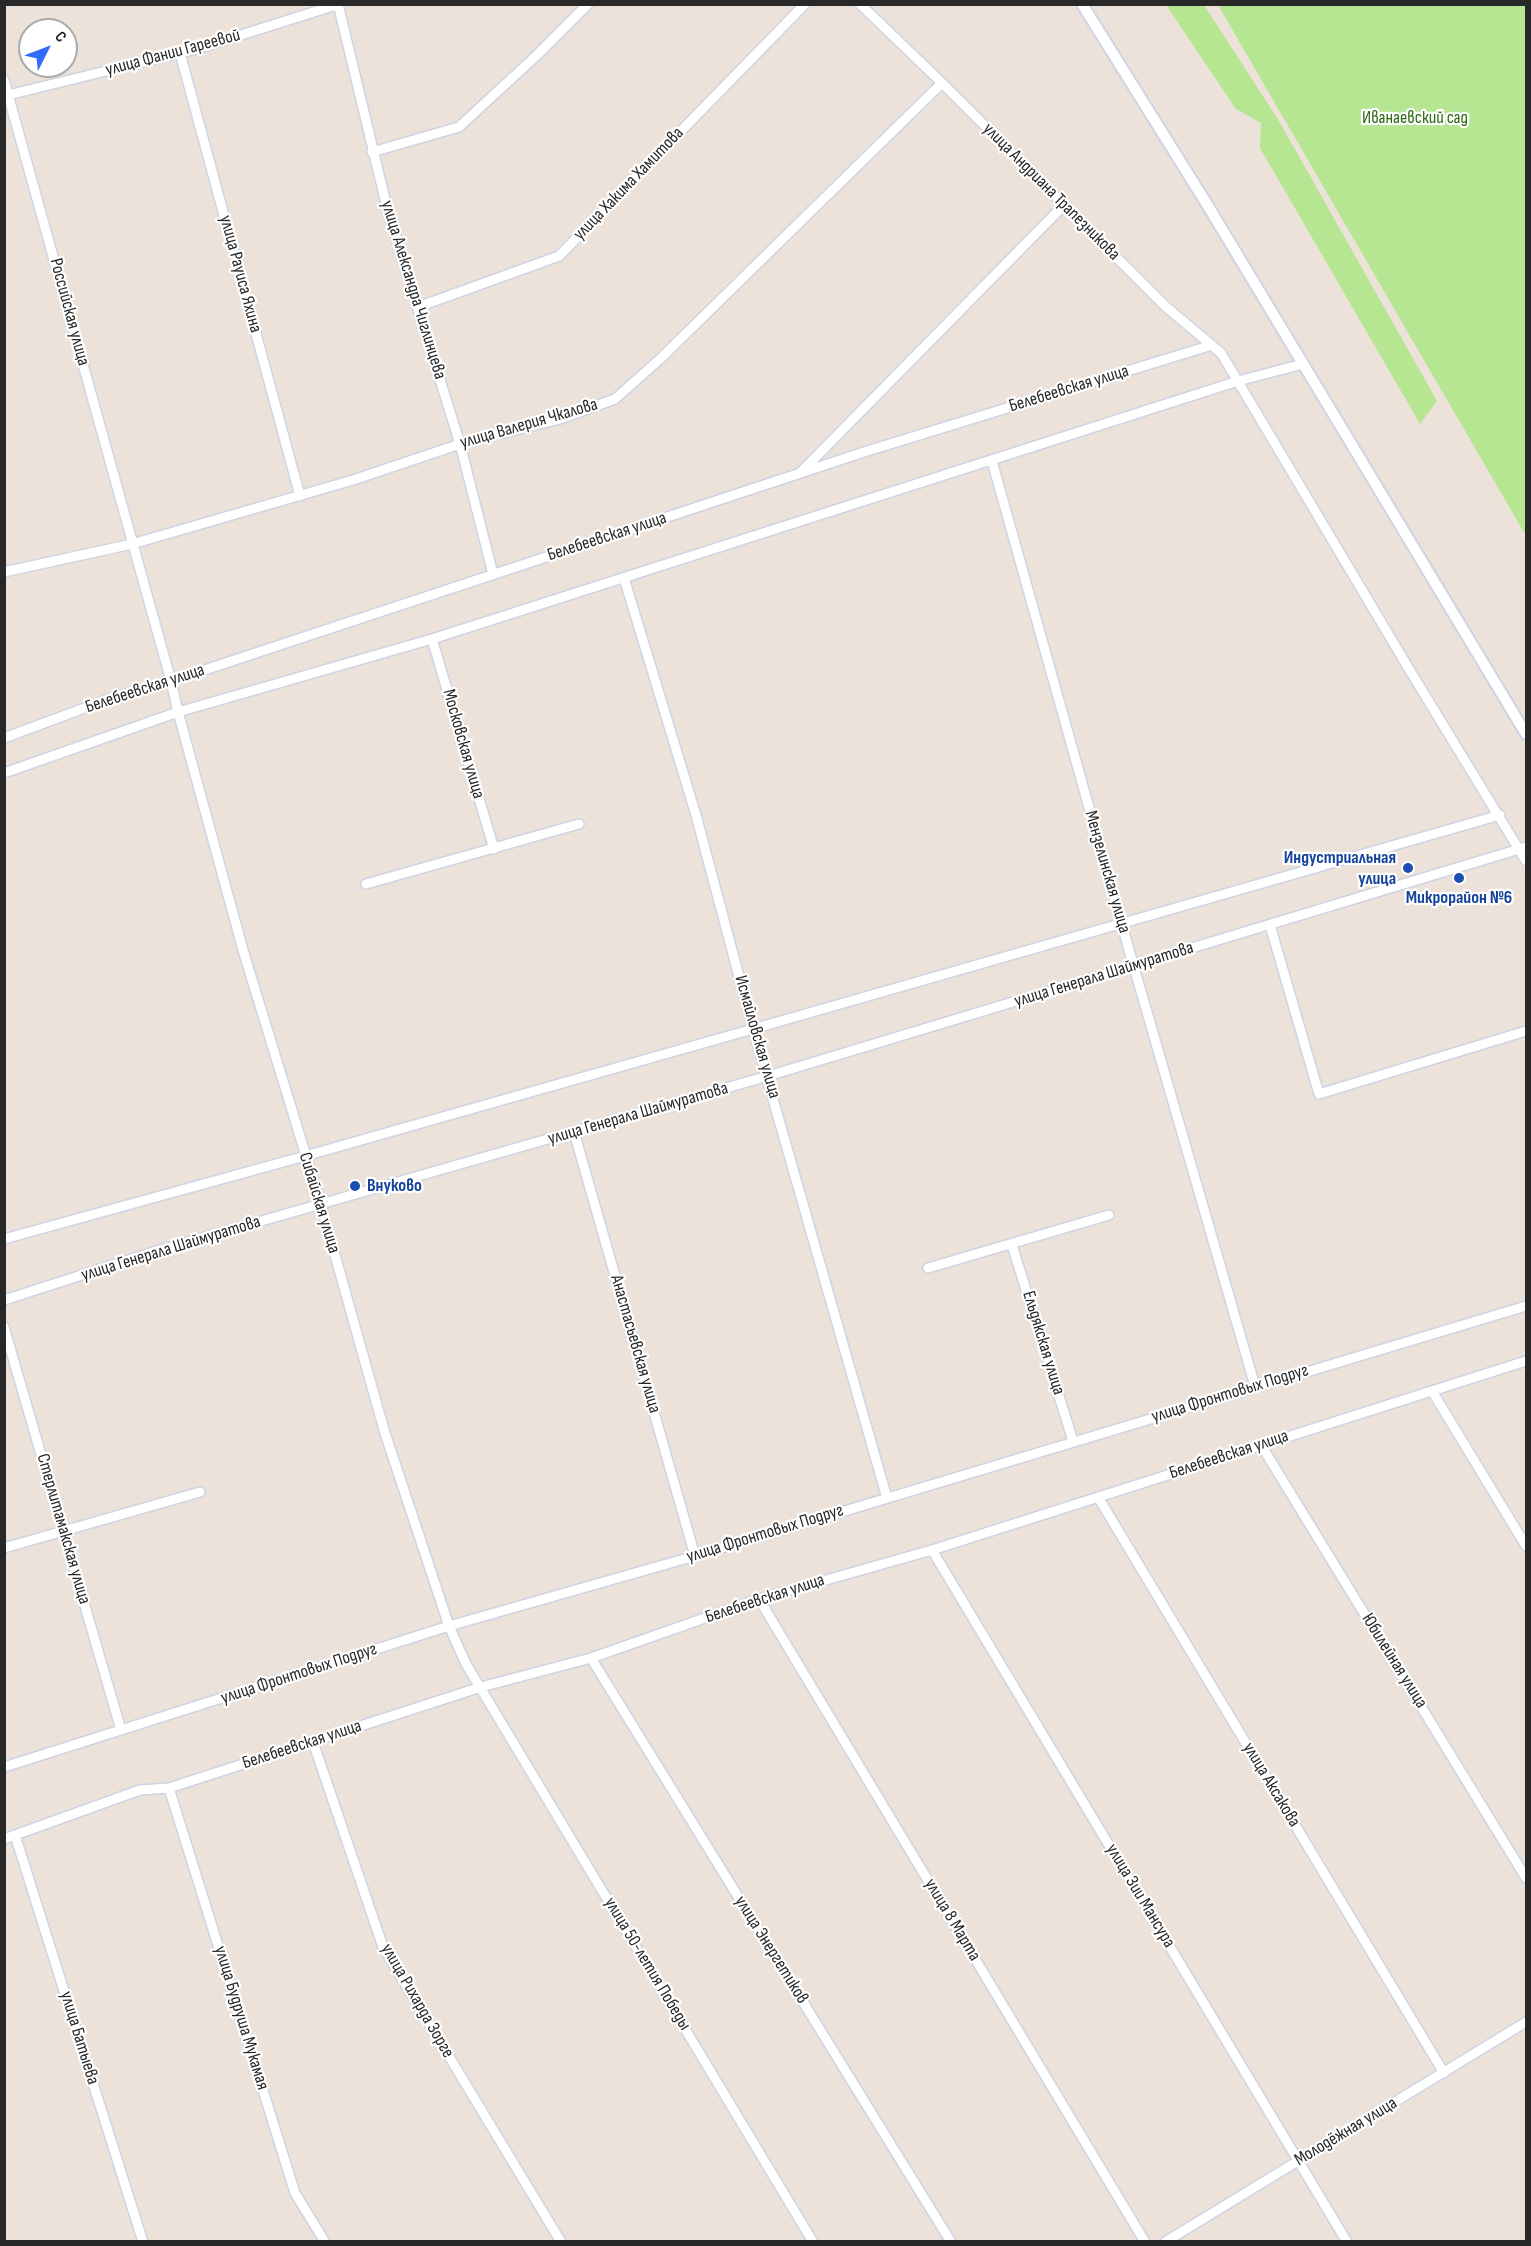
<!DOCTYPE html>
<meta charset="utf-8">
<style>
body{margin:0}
#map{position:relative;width:1531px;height:2246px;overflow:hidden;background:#ece2d9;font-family:"Sofia Sans Condensed",sans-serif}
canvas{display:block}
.frame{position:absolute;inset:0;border:6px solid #282828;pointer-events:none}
.north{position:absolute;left:18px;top:18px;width:60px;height:60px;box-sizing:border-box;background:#fff;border:2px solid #a9a9a9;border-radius:50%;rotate:48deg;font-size:16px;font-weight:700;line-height:24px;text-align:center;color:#282828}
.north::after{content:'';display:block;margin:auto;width:21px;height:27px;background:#336aff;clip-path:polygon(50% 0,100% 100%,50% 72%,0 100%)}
</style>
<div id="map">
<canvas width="1531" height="2246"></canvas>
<div class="frame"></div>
<div class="north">С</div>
</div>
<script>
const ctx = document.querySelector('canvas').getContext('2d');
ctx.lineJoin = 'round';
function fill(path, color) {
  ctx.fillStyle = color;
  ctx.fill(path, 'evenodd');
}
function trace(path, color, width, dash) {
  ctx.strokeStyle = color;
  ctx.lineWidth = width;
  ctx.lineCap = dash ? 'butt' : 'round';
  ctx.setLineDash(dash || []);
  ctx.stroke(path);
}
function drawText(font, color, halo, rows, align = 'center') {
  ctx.font = font + ' "Sofia Sans Condensed",sans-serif';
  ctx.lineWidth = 4.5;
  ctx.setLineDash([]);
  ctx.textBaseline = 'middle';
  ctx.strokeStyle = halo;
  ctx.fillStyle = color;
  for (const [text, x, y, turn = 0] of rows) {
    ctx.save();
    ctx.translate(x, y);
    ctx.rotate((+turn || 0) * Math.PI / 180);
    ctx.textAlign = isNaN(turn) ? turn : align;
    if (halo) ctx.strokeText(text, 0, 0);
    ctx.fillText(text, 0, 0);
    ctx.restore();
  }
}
fill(new Path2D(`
 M1166 5H1204L1279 121 1437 401 1420 424 1260 148 1261 123 1236 109Z
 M1218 5H1526V536Z`), '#b6e692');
const minor = new Path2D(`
 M338 4 389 216 460 444 493 574
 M860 4 942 83 1165 306 1221 353 1409 669 1526 861
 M180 53 300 496
 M4 80 171 681 178 712 243 950 321 1205 384 1430 449 1626 466 1664 813 2242
 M4 96 200 48 339 4
 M372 152 459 127 536 56 588 4
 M418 307 559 256 805 4
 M992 461 1121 922 1255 1386
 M801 472 1064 205
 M4 572 132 544 353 480 460 444 560 419 615 399 660 359 942 83
 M624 578 696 815 753 1029 887 1498
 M432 639 494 849
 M4 738 114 697 171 681 864 452 1212 345
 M4 773 178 712 432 639 1238 381 1303 364
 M366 884 579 824
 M1270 925 1319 1094 1526 1031
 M574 1132 695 1556
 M4 1239 305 1156 753 1029 1500 815
 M1012 1245 1073 1441
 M928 1268 1109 1215
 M4 1300 160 1250 768 1076 1526 847
 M4 1327 121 1730
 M1432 1391 1526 1546
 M1261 1445 1526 1878
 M1098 1497 1444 2073
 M4 1548 200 1492
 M932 1550 1347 2242
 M759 1599 1145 2242
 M591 1658 951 2242
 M313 1742 383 1947 561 2242
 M4 1767 449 1626 695 1556 1526 1306
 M169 1788 295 2193 325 2242
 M15 1835 143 2242
 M4 1839 140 1790 169 1788 481 1687 591 1658 759 1599 932 1550 1526 1361
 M1165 2242 1526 2022`);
const tertiary = new Path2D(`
 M1082 4 1208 206 1526 734`);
trace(minor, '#ced4e3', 12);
trace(tertiary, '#ced4e3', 14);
trace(minor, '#fff', 9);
trace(tertiary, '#fff', 10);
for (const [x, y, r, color] of [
 [1408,868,6,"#1a4fb4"],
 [1459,878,6,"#1a4fb4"],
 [355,1186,6,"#1a4fb4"]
]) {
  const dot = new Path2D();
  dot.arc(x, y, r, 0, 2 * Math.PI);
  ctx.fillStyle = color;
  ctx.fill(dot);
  trace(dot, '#fff', 2);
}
drawText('18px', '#282828', '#fff', [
 ["улица Фании Гареевой",173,53,-15],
 ["улица Хакима Хамитова",629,184,-46],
 ["улица Андриана Трапезникова",1051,192,45],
 ["улица Рауиса Яхина",240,274,75],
 ["улица Александра Чиглинцева",413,290,73],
 ["Российская улица",69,312,75],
 ["Белебеевская улица",1069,389,-17],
 ["улица Валерия Чкалова",529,424,-16],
 ["Белебеевская улица",607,537,-18],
 ["Белебеевская улица",145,689,-18],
 ["Московская улица",463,744,74],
 ["Мензелинская улица",1107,872,74],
 ["улица Генерала Шаймуратова",1104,975,-17],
 ["Исмайловская улица",757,1037,74],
 ["улица Генерала Шаймуратова",638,1114,-16],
 ["Сибайская улица",319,1203,73],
 ["улица Генерала Шаймуратова",171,1249,-17],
 ["Ельдякская улица",1043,1343,73],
 ["Анастасьевская улица",635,1344,74],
 ["улица Фронтовых Подруг",1230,1394,-17],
 ["Белебеевская улица",1229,1455,-18],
 ["Стерлитамакская улица",63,1529,74],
 ["улица Фронтовых Подруг",765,1534,-17],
 ["Белебеевская улица",765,1599,-18],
 ["Юбилейная улица",1394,1661,58],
 ["улица Фронтовых Подруг",299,1674,-18],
 ["Белебеевская улица",302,1745,-18],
 ["улица Аксакова",1271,1785,59],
 ["улица Зии Мансура",1140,1896,59],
 ["улица 8 Марта",952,1920,59],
 ["улица Энергетиков",771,1950,58],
 ["улица 50-летия Победы",647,1964,59],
 ["улица Рихарда Зорге",417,2001,60],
 ["улица Будруша Мукамая",241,2018,73],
 ["улица Батыева",79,2038,73],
 ["Молодёжная улица",1346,2132,-31]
]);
drawText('18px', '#2e6815', '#fff', [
 ["Иванаевский сад",1415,118]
]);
drawText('bold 18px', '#164399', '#fff', [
 ["Индустриальная",1396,858],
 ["улица",1396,879],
 ["Микрорайон №6",1459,898,"center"],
 ["Внуково",367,1186,"left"]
], 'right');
</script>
